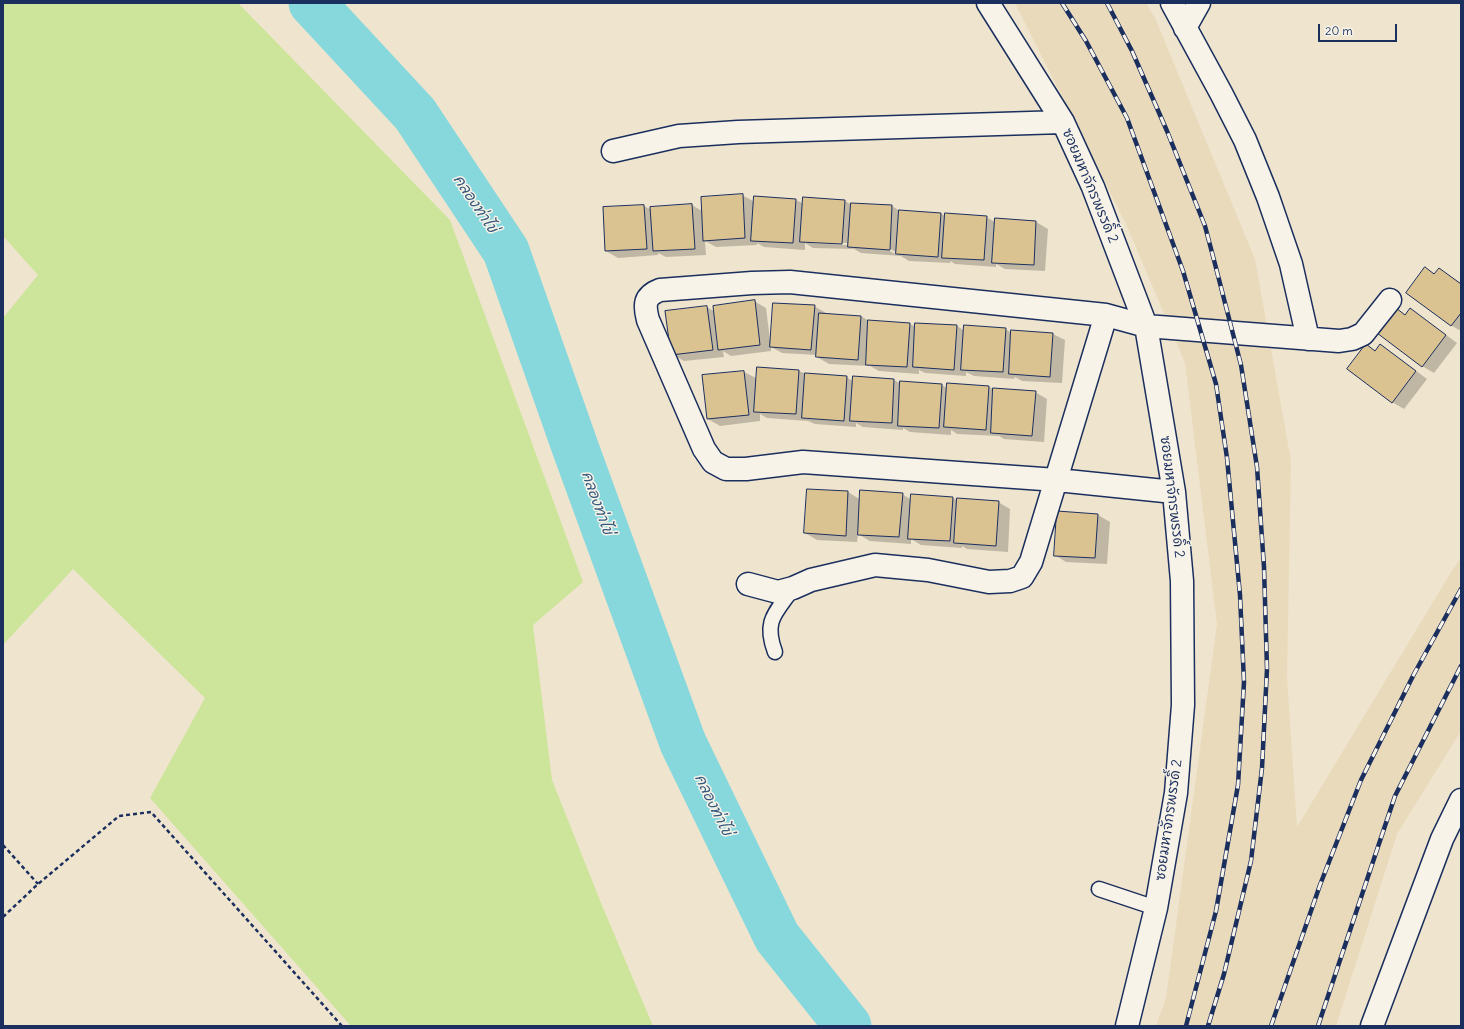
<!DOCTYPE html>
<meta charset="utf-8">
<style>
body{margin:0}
#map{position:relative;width:1464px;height:1029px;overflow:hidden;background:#efe4ce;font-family:Delius,sans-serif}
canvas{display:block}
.frame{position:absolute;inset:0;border:4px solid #1b2f5e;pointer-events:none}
.scale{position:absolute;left:1318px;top:24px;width:79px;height:18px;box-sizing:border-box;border:2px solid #1b2f5e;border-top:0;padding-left:5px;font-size:12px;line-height:14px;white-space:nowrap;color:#1b2f5e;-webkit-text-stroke:3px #f7f3e8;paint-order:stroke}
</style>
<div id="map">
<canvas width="1464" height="1029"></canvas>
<div class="frame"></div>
<div class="scale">20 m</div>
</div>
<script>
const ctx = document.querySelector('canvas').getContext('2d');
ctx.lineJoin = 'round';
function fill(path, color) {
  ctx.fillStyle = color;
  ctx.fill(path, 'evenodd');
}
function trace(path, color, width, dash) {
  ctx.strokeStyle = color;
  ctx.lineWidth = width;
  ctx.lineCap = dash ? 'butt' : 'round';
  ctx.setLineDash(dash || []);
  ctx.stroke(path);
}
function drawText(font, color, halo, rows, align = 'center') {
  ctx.font = font + ' Delius,"Playpen Sans Thai",sans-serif';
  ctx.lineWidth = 3;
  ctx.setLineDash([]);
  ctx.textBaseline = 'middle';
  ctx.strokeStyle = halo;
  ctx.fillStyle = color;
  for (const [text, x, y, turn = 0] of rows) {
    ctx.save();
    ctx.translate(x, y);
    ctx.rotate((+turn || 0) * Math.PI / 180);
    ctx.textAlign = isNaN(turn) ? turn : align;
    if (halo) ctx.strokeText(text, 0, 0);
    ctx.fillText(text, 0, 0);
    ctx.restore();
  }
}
fill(new Path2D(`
 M1015 3H1146L1155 18 1255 259 1291 461 1287 677 1297 827 1453 569 1461 559V731L1397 834 1336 1026H1156L1166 998 1217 624 1185 363 1126 224Z`), '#e9dabc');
fill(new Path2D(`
 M3 3H238L450 220 583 582 533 625 552 780 601 903 653 1026H351L150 798 205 698 73 569 3 645V318L38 275 3 236Z`), '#cde59a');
fill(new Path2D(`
 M742 195 755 202 796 200 804 204 845 201 852 205 892 206 900 211 941 214 946 216 986 217 995 222 996 219 1036 222 1048 229 1045 271 1005 269 996 264V267L955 264 950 261V263L909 261 901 256 861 253 854 249 813 248 805 243V250L764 247 757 243V245L716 247 705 241 706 255 666 257 658 253V255L618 258 606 251 644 206 652 210 692 205 702 211ZM812 241 847 243V245L812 243ZM886 246 897 253V255L885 248Z
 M1425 268 1435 274 1439 269 1461 283V331L1452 326 1407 292Z
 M754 301 766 308 770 340 814 306 826 313V314L861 316 869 321 910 324 916 327 957 326 965 331 1005 329 1012 333 1053 334 1065 340 1062 383 1022 381 1015 377 1014 379 974 376 966 372V376L925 373 919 370V374L879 371 870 366 829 364 817 357V355L782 353 771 347V351L731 356 723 351 724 357 684 361 672 354 707 307 715 312Z
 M1396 309 1405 315 1410 310 1422 317 1457 343 1434 373 1422 366Z
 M1366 345 1376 351 1380 346 1392 353 1427 379 1404 409 1392 402Z
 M799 371 806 374 846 377 853 381 854 377 894 380 901 384 942 385 948 389 989 387 994 389 1035 392 1047 399 1044 442 1004 439 999 436 957 434 951 430V435L910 432 903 428V430L863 427 856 423V427L815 424 808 421 767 418 760 414V421L720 426 708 419 744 372 756 378V383Z
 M808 490 848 492 861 500 902 494 912 500 953 498 958 501 998 502 1010 509 1008 552 967 549 962 546V548L921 545 911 539V544L870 541 858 534 857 542 817 540 805 533Z
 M1058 512 1098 515 1110 522 1107 564 1066 562 1055 555Z`), '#0003');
trace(new Path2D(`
 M312 3 415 114 506 251 575 447 683 743 777 937 848 1026`), '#86d8dd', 47);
const building = new Path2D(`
 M743 194 745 238 703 241 701 197Z
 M754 196 796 199 793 243 751 241Z
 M803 197 845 200 842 244 800 242Z
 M851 203 892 205 890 250 848 247Z
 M692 204 695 249 653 251 650 207Z
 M644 205 647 249 605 251 603 207Z
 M899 210 941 213 938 257 896 254Z
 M945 213 987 216 984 260 942 258Z
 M995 218 1036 221 1034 265 992 263Z
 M1425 267 1434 274 1439 268 1461 284V313L1451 326 1406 293Z
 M755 300 760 345 718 350 713 306Z
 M773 303 815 305 811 350 770 347Z
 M707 306 713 350 671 355 665 311Z
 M1396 308 1405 315 1410 308 1446 335 1422 367 1377 333Z
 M819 313 861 316 858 360 816 357Z
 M868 320 910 323 907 367 866 365Z
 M915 323 957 325 954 370 913 367Z
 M964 325 1006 328 1003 372 961 370Z
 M1011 330 1053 333 1050 377 1009 374Z
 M1366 344 1375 351 1380 344 1416 371 1392 403 1347 369Z
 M757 367 799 370 796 414 754 412Z
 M744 371 749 415 707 419 702 375Z
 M805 373 847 376 844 421 802 418Z
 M853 376 894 379 892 423 850 421Z
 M900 381 942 384 939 428 898 426Z
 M947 383 989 386 986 430 944 427Z
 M993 388 1036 391 1032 436 991 433Z
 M807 489 848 491 846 536 804 533Z
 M860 490 903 493 899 537 858 535Z
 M911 494 953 497 950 541 908 539Z
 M957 498 999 501 996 546 954 543Z
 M1057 511 1098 514 1095 558 1054 556Z`);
fill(building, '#dbc291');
trace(building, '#1b2f5e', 1);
const service = new Path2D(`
 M775 652C763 620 776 613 793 588
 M1099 889 1156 908`);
const minor = new Path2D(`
 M988 3 1063 122 1093 187 1146 326 1174 492 1182 581 1183 705 1176 793 1156 908 1127 1026
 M1172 3 1221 93 1245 140 1268 197 1291 264 1308 339
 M1185 28 1199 3
 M613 151 679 136 738 132 1063 122
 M1174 492 1057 480 803 462 746 469H726L713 462 704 449 648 320C644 305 644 296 660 290L752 283 790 282 1106 315 1146 326 1339 341 1352 339 1363 334 1390 300
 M748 584 778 592 793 588 811 580 875 565 928 570 989 582 1010 581 1022 577 1031 562 1106 315
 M1372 1026 1442 839 1461 800`);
trace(service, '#1b2f5e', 17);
trace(minor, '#1b2f5e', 25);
trace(new Path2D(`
 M3 845 38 884
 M3 917 38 884 119 816 151 812 342 1026`), '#1b2f5e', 2.5, [4, 3]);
trace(service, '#f7f3e8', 14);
trace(minor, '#f7f3e8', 22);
const rail = new Path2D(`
 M1062 3 1086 41 1127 118 1183 271 1216 384 1227 458 1240 595 1244 682 1238 785 1216 911 1186 1026
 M1107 3 1132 51 1167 131 1205 226 1215 264 1241 365 1257 467 1264 567 1267 669 1262 768 1251 861 1224 974 1208 1026
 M1271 1026 1320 885 1361 780 1414 674 1461 589
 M1318 1026 1395 796 1461 666`);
trace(rail, '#1b2f5e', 4.5);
trace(rail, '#f7f3e8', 3, [9]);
drawText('14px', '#1b2f5e', '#f7f3e8', [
 ["ซอยมหาจักรพรรดิ์ 2",1090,186,67],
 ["ซอยมหาจักรพรรดิ์ 2",1172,497,83],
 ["ซอยมหาจักรพรรดิ์ 2",1169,820,-82]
]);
drawText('italic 15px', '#36597e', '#f7f3e8', [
 ["คลองท่าไข่",475,204,56],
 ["คลองท่าไข่",597,503,70],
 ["คลองท่าไข่",713,805,64]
]);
</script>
